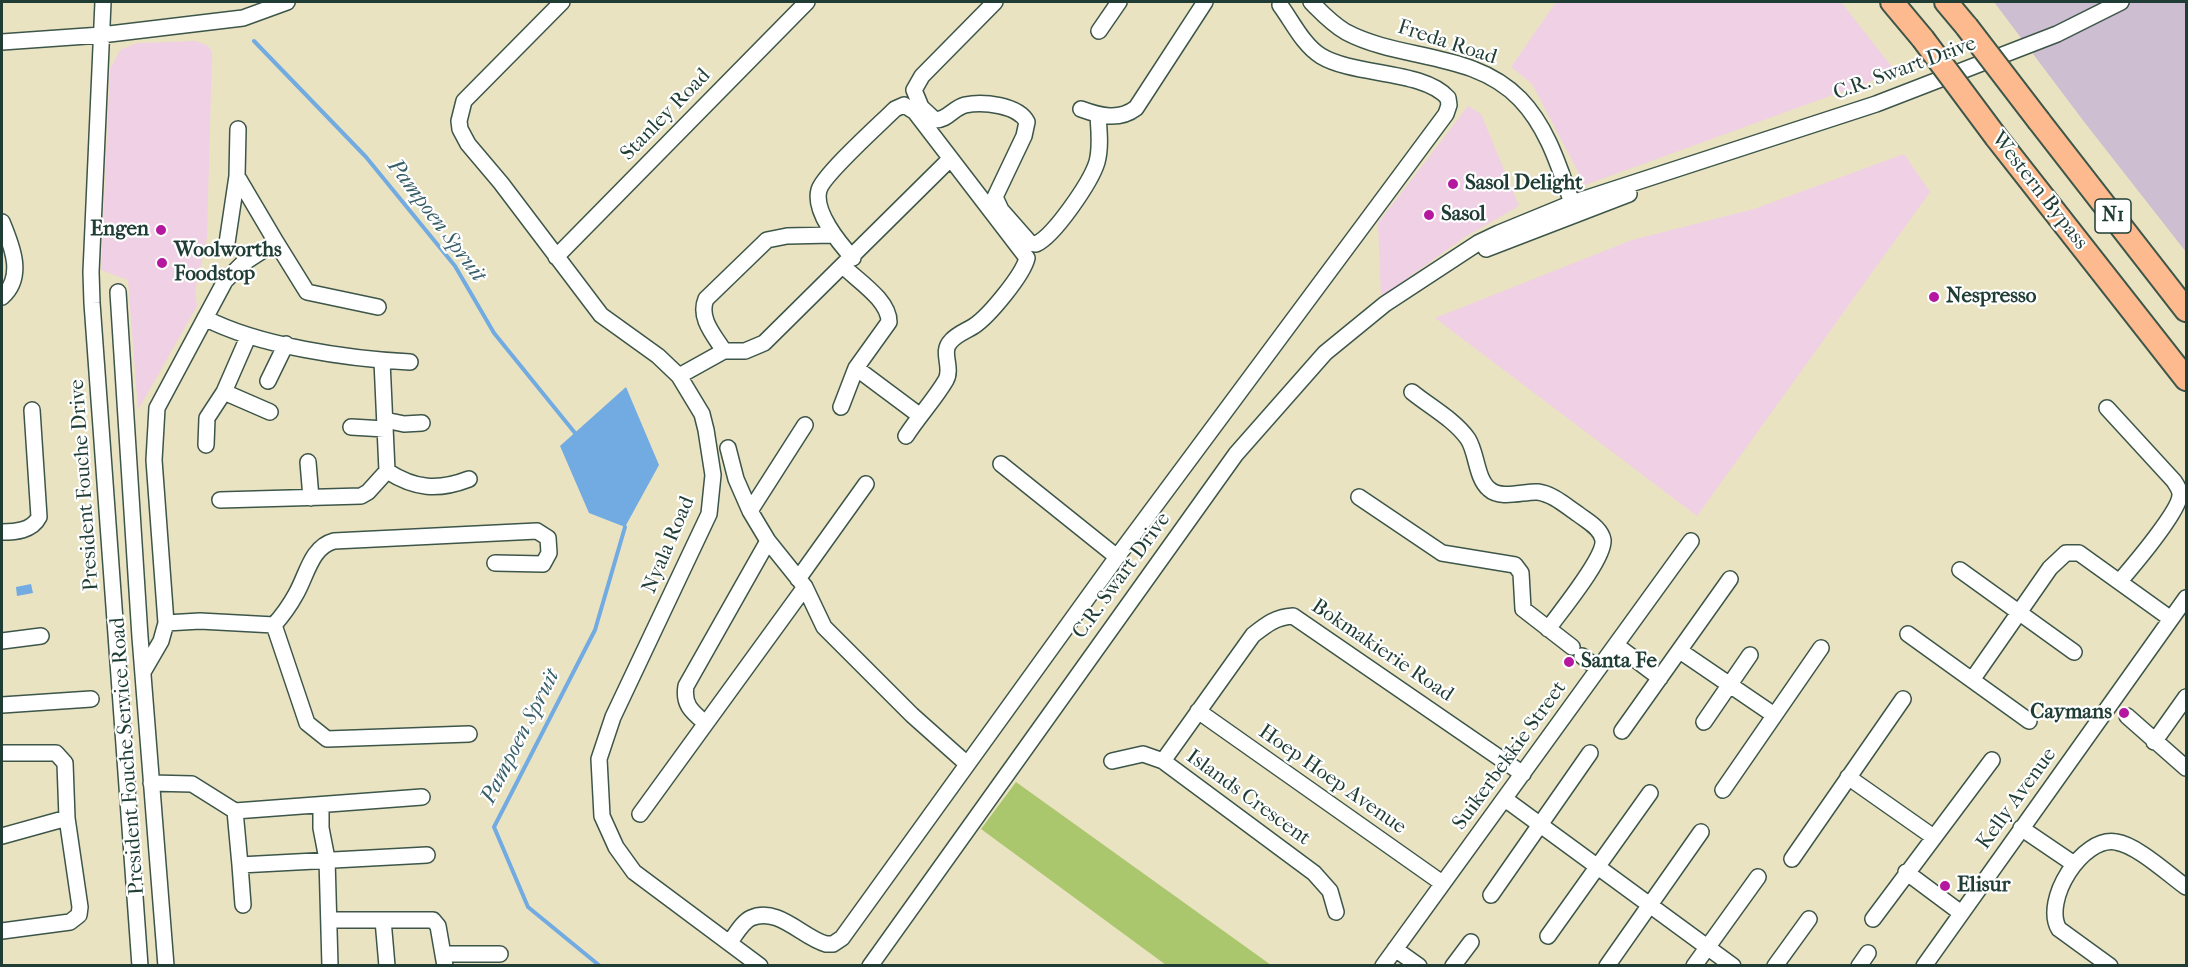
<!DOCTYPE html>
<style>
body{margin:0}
#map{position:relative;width:2188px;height:967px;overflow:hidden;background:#eae3c2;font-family:"IM FELL French Canon",serif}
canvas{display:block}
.frame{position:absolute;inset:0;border:3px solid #1f3d34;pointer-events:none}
</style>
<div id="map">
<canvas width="2188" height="967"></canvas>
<div class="frame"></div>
</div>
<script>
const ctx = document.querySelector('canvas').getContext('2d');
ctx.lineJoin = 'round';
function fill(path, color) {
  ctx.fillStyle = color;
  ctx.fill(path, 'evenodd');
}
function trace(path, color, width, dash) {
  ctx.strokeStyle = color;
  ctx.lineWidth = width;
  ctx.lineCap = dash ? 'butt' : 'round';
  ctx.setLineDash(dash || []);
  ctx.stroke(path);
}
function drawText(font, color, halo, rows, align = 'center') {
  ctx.font = font + ' "IM FELL French Canon",serif';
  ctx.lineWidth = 4.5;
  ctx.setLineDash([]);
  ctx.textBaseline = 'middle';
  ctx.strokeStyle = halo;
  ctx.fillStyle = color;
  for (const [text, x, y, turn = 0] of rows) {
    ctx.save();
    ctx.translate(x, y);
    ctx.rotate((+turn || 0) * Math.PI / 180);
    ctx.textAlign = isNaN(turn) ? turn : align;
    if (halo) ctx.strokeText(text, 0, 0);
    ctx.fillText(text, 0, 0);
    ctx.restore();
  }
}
fill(new Path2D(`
 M1556 2H1841L1896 72 1585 185 1532 84 1511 67Z
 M196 41 208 46 212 52 207 238 195 291 197 306 138 410 128 280 101 270 110 69 120 50 137 43Z
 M1468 106 1481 114 1519 206 1465 237 1381 297 1378 223Z
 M1904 154 1930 192 1697 516 1435 318 1632 240 1754 209Z`), '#f0d0e4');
fill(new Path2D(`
 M1994 2H2186V252L2085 123Z`), '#cebed1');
fill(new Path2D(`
 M1016 782 1271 965H1166L981 829Z`), '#aac76e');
fill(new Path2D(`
 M626 387 659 465 625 527 589 513 560 446Z
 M31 584 33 593 17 596 16 587Z`), '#71abe1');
trace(new Path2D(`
 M254 41 366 157 455 266 494 333 575 433
 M600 966 528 907 494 827 595 630 625 527`), '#71abe1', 4);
const minor = new Path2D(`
 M103 2 91 272 92 303 140 966
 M562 2 464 101 459 121 460 129 468 144 501 183 601 315 658 356 679 376 702 414 706 430 713 475 709 514 613 717 599 759 602 816 616 847 634 872 760 966
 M995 2 922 76 914 90 921 107 935 120C948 120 953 108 965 105 983 101 1018 105 1027 122L1024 136 995 197 1001 210 1030 243 1036 244C1054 236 1091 182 1097 162 1101 147 1099 131 1098 116
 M1311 2C1322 13 1332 24 1346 32 1401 61 1474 51 1520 99 1550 130 1561 174 1576 214
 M1099 31 1119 2
 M2 42 101 35 243 18 287 2
 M1081 109C1100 116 1119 121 1136 108L1205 2
 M238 129 237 176 276 242
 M2 222C12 246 25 277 2 297
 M227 243 237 176
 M1486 249 1629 194
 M556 257 807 2
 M853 258C839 243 813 211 819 190 823 175 881 123 895 109L904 105 915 112 1027 258C1023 275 989 316 974 326 966 331 957 334 951 341 940 352 953 367 946 380 935 399 918 417 906 436
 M118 292 140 637 166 966
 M205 318C258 346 349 359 410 362
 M724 351C714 335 698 318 706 299L767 240 787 236 832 235
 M856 368 919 415
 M679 376 724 351H745L764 343 950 159
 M268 381 286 344
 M224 392 270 412
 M1412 392C1429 406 1455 420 1468 439 1477 453 1476 478 1489 489 1501 500 1524 491 1538 492 1553 494 1566 506 1578 514 1587 521 1601 528 1603 540 1605 558 1560 612 1548 629
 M841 407 856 368 889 322C889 300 858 281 843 266
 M2107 408 2174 481C2176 484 2180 490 2180 494 2181 510 2132 567 2120 581
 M385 420 404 424 422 423
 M351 427 385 429
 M206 445 207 418 224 392 248 337
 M728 448 736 479 750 511 768 541 805 587 824 627 912 715 967 764
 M308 462 311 498
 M1001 464 1117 557
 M387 471C415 489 438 491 469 479
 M1359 497 1442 553 1515 565 1521 573 1523 609 1572 647
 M220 500 361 496 368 492 387 471 382 361
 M750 511 805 425
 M2 532C15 532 32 531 39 517L32 410
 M1960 570 2074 652
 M798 579 866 484
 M166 623 200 621 274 625C283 615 290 605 296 594 307 575 311 547 334 541L537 531 548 538 549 553 543 564 495 563
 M274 625 307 723 327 739 469 734
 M1908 634 2029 721
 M2 641 41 636
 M1616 645 1660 678
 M1680 651 1774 715
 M1582 656 1598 669
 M143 672 161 641 166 623 154 460 157 408 225 281 242 264 276 242 307 292 378 307
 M1972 680 2050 568 2066 553H2079L2171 619
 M2 705 91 699
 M1198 711 1442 883
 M2127 716 2186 768
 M704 722C691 711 683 704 686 686L768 541
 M1704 722 1750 655
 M1622 731 1730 579
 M2154 742 2186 697
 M2 753H56L65 763 67 818 80 907 79 915 70 922 2 931
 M1112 761 1143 754 1163 761 1314 873 1330 891 1336 912
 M1163 761 1253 635C1267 624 1276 617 1293 616L1523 774
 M1848 777 1932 836
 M151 783 192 784 235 811 422 797
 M1723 790 1821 648
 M1505 799 1733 966
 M321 806V828L327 859 330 966
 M235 811 240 865 427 855
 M640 814 805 587
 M2021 828 2074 864
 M2 836 67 818
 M1792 859 1903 699
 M240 865 243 905
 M1906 872 1961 913
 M1491 895 1590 753
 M1873 919 1992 760
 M329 920H433L438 926 445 966
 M383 920 387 966
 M1548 936 1650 793
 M729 943C735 936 742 922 751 918 778 906 803 938 826 944H833L842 938 1117 557 1446 114 1449 105 1448 98C1424 70 1354 76 1321 56 1303 45 1292 21 1280 5
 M1395 949 1419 966
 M445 954H500
 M870 966 1236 454 1325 353 1385 304 1478 243 1499 233 1572 203 1876 104 2057 34 2121 2
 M1383 966 1691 541
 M1453 966 1471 942
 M1607 966 1701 832
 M1694 966 1758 877
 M1775 966 1809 919
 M1859 966 1868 953
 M1924 966 2186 598
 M2110 966 2059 929C2042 901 2082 836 2116 842 2137 845 2168 874 2186 887`);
const highway = new Path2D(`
 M1892 2 1923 39
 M1946 2 1967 27
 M2039 121 2186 310
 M1996 137 2186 379`);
trace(minor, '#3d5649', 18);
trace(highway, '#3d5649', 26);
trace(minor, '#fff', 15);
trace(highway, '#fcba8e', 22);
const highwayBridge = new Path2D(`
 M1967 27 2039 121
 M1923 39 1996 137`);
trace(highwayBridge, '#3d5649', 26, []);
trace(highwayBridge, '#fcba8e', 22);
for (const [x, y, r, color] of [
 [1453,184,6,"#b5179e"],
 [1429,215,6,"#b5179e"],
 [161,230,6,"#b5179e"],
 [162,263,6,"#b5179e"],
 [1934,297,6,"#b5179e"],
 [1569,662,6,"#b5179e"],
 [2124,713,6,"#b5179e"],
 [1945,886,6,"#b5179e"]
]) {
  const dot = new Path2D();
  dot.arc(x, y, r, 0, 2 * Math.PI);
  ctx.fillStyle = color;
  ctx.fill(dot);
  trace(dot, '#fff', 2);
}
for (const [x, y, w] of [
 [2113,216,36]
]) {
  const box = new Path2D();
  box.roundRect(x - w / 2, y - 17, w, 34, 4.5);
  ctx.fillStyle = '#fff';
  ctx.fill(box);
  trace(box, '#1f3d34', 1.5);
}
drawText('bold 20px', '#1f3d34', null, [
 ["N1",2113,216]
]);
drawText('21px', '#1f3d34', '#fff', [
 ["Freda Road",1447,43,18],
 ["C.R. Swart Drive",1905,69,-20],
 ["Stanley Road",666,115,-46],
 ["Western Bypass",2039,191,52],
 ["President Fouche Drive",85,485,-94],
 ["Nyala Road",669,545,-67],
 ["C.R. Swart Drive",1122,576,-54],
 ["Bokmakierie Road",1382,651,34],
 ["President Fouche Service Road",128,756,-94],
 ["Suikerbekkie Street",1510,756,-54],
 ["Hoep Hoep Avenue",1332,780,35],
 ["Islands Crescent",1248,798,36],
 ["Kelly Avenue",2017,799,-54]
]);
drawText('bold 21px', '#1f3d34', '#fff', [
 ["Sasol Delight",1465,184],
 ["Sasol",1441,215],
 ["Engen",149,230,"right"],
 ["Woolworths",174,251],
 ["Foodstop",174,275],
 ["Nespresso",1946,297],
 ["Santa Fe",1581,662],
 ["Caymans",2112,713,"right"],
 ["Elisur",1957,886]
], 'left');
drawText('italic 22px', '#385e68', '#fff', [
 ["Pampoen Spruit",436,221,53],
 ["Pampoen Spruit",521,737,-63]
]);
</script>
